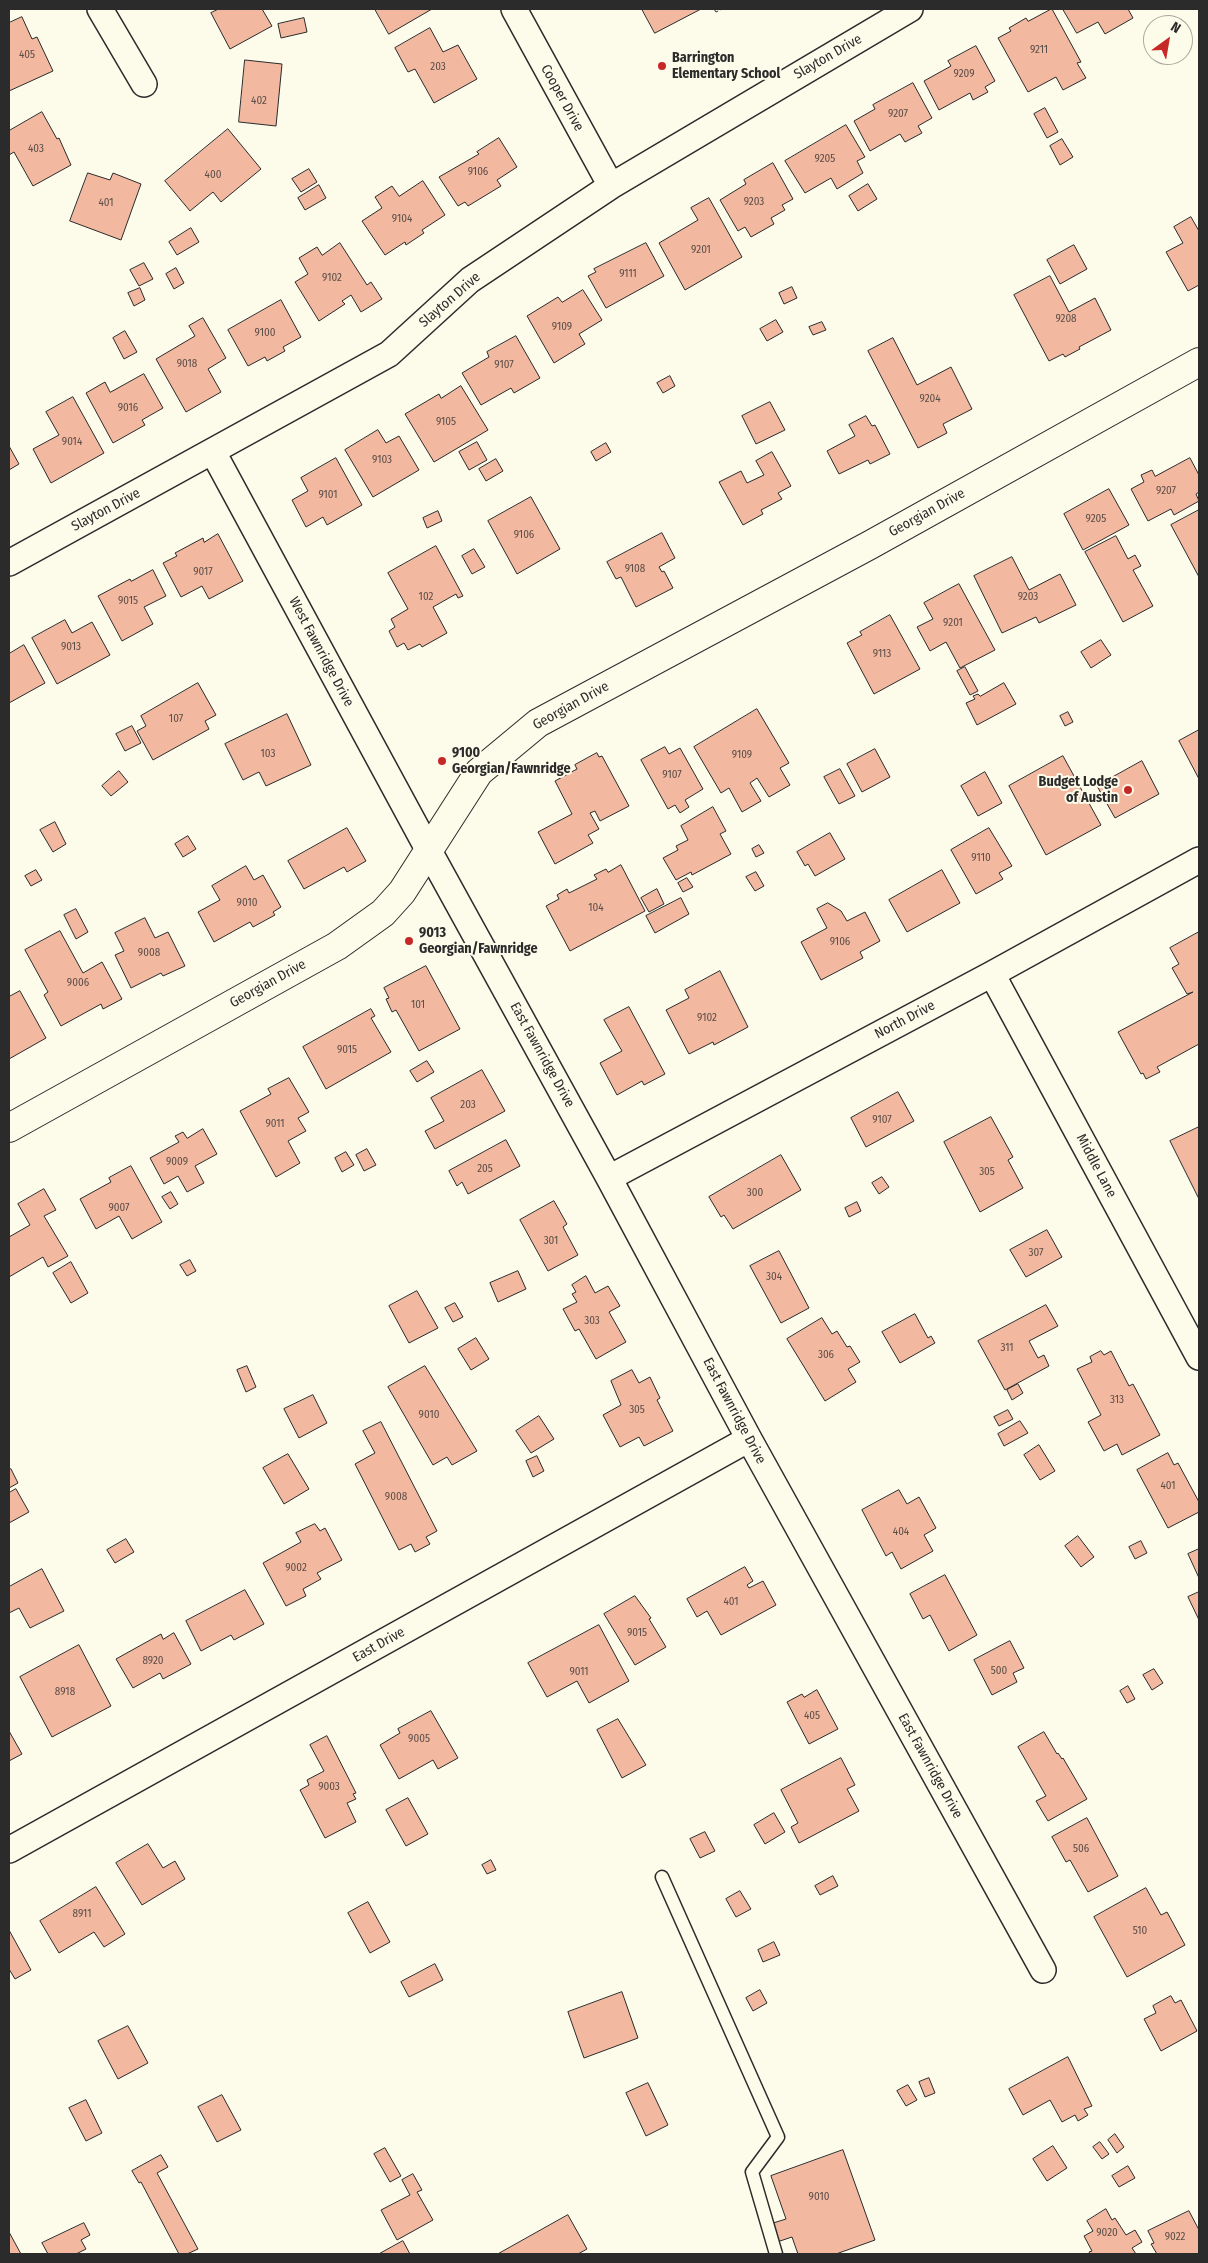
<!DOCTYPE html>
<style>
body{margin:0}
#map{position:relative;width:1208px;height:2263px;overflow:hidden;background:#fdfbea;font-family:"Fira Sans Condensed",sans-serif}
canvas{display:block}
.frame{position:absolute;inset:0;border:10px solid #2b2b2b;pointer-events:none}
.north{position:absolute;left:1143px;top:15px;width:50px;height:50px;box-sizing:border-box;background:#fdfbea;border:1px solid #a9a89e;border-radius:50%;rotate:32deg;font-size:14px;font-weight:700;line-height:20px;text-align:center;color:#2b2b2b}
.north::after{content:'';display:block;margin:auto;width:18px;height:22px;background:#c62828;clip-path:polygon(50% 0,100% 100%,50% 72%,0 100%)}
</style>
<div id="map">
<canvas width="1208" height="2263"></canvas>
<div class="frame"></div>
<div class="north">N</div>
</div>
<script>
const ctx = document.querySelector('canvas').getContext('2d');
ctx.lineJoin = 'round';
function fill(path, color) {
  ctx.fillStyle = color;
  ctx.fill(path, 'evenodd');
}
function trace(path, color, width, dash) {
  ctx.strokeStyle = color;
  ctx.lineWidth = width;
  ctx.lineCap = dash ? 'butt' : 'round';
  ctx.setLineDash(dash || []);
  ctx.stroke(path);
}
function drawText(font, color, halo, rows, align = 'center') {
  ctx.font = font + ' "Fira Sans Condensed",sans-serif';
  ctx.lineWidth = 4;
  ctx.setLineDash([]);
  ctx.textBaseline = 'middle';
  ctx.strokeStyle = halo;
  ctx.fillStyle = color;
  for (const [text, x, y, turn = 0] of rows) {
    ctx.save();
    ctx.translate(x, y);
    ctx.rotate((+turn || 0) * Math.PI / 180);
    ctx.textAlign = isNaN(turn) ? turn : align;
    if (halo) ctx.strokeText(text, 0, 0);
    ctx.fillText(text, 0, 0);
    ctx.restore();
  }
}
const building = new Path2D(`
 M219 9H262L272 26 230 49 211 13Z
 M375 9H432L389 34Z
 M642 9H701L655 33Z
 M1052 9 1081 62 1077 63 1086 78 1063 90 1056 77 1028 92 998 38 1011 31 1009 28 1026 18 1028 21Z
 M1063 9H1128L1133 18 1105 34 1098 22 1077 33Z
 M22 17 32 39 37 37 53 71 9 91V23Z
 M304 18 307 32 281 38 278 24Z
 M430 28 443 52 458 45 477 79 434 103 415 69 408 72 395 48Z
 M976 46 995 81 985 87 988 92 973 100 970 93 939 110 924 81 951 66 948 61Z
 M245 60 282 64 276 126 239 122Z
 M913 83 932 118 918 126 922 133 905 142 900 134 870 151 854 121 875 109 873 105Z
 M1045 108 1058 132 1047 138 1034 114Z
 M42 112 57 139 59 138 71 165 33 186 14 152 9 155V131Z
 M846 125 865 157 857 161 863 173 837 189 831 178 805 193 785 161Z
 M228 129 261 169 221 202 213 192 190 211 165 181Z
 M499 138 517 167 497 180 501 186 468 206 465 202 458 206 439 177 479 154 477 152Z
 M1062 139 1073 157 1060 165 1050 146Z
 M773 163 793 199 782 205 785 210 771 218 774 224 751 237 745 227 738 231 720 200 746 184 744 180Z
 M309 169 317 182 301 192 292 179Z
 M88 173 110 180 113 173 141 184 121 240 70 221Z
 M423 181 445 215 422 230 424 233 406 245 405 242 385 255 362 221 382 208 375 197 392 186 399 196Z
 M868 184 877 199 858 211 849 196Z
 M319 185 326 198 305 210 298 198Z
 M709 198 742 257 685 290 659 243 698 220 691 208Z
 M1191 217 1199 231V285L1188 291 1166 252 1183 243 1174 227Z
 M191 228 199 242 177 255 169 242Z
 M340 243 367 285 371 282 382 299 361 312 351 295 342 301 345 304 319 321 295 282 308 274 299 258 317 247 322 255Z
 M646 243 664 276 606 308 588 276 596 272 594 269Z
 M1074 245 1087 269 1060 284 1047 260Z
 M144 263 153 279 139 286 130 270Z
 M176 268 184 283 174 289 166 274Z
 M1050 276 1069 312 1095 298 1111 330 1079 347 1080 349 1065 357 1063 354 1049 361 1014 295Z
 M792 287 797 298 784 304 779 293Z
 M140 288 145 300 134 306 128 293Z
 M583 290 602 320 579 334 585 344 554 363 527 316 558 297 562 302Z
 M281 300 301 337 283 347 285 351 267 361 265 357 248 366 228 330Z
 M203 318 226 358 208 369 221 392 186 412 156 359 195 336 189 326Z
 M776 320 783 332 767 341 760 329Z
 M822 322 826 330 813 335 809 327Z
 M125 331 137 352 124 359 113 338Z
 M516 336 540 378 514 393 511 388 481 405 462 373 489 357 487 352Z
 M893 338 917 385 951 367 972 409 943 424 947 433 918 448 868 351Z
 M144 374 163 408 142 420 145 425 113 443 86 393 105 382 110 392Z
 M670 376 675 386 663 393 657 383Z
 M461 386 488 430 434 462 405 414 439 394 441 398Z
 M73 397 104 453 51 483 33 449 59 435 46 412Z
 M770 402 785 430 756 444 742 416Z
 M866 416 872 426 875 425 890 454 870 464 868 460 839 474 827 451 855 436 849 425Z
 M378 430 386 443 399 436 419 470 373 497 345 450Z
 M477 442 487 460 469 470 459 452Z
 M606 443 611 452 596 461 591 452Z
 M9 446 19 464 9 470Z
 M772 452 791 486 778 493 782 499 761 510 763 514 743 525 719 482 741 471 747 483 764 475 756 461Z
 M336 458 362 505 327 525 323 517 306 527 292 500 308 491 301 478Z
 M1190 458 1199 475V492L1196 494 1199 501 1174 515 1171 509 1148 521 1131 489 1144 482 1141 475 1152 470 1155 476Z
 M496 459 503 471 486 481 479 469Z
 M1109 489 1129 525 1083 550 1064 514Z
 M531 497 560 549 517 574 488 521Z
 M1199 510V577L1171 525Z
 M438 511 442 521 427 528 423 518Z
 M662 533 675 558 659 567 662 572 664 571 673 588 636 607 621 577 616 579 607 562Z
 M218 534 243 581 209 599 202 586 181 597 163 563 177 556 175 553 203 538 204 542Z
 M1116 536 1128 559 1135 555 1141 566 1133 570 1153 606 1123 622 1085 552Z
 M436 546 463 596 458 598 456 594 433 607 447 633 422 647 420 644 408 650 404 643 397 647 389 631 395 627 391 619 408 609 388 573Z
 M474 549 485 567 472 574 462 556Z
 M1012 557 1029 590 1060 574 1076 605 1039 623 1036 617 1002 633 974 576Z
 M153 570 166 596 144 607 153 624 122 641 98 596 130 579 131 581Z
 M959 584 995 650 960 668 946 642 930 651 917 627 933 619 924 603Z
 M890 615 920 669 874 694 847 643 862 635 860 632Z
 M65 620 72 633 92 622 110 655 57 684 32 638Z
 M1101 640 1111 655 1091 668 1081 652Z
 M24 645 45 683 9 703V654Z
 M965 667 978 691 970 695 957 671Z
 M198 683 216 715 205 721 209 729 153 760 137 731 146 726 141 716Z
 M1004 683 1016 704 977 725 966 703 975 699 973 696 978 694 980 696Z
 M757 709 789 763 780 768 790 785 769 797 757 778 750 783 761 801 742 812 729 788 721 793 694 747Z
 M1068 712 1073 722 1065 726 1060 716Z
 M287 714 311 765 266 786 259 772 243 780 225 744Z
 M132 726 141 743 125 751 116 734Z
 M1199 730V779L1179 741Z
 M665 747 669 754 680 748 703 789 685 800 689 807 680 813 675 805 668 809 641 760Z
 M875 749 890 777 862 792 847 764Z
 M597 753 599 757 602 756 629 806 600 821 595 811 590 813 599 829 588 835 593 843 555 864 538 832 572 814 555 781 577 769 575 765Z
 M1063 756 1101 825 1046 855 1009 786Z
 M1142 761 1159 794 1115 818 1097 786Z
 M840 769 855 796 839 804 824 777Z
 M119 771 128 782 111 796 102 786Z
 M985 772 1002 803 978 816 961 786Z
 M713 807 726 831 720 834 731 854 692 875 691 872 676 880 663 858 678 850 676 846 688 840 681 826Z
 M55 822 66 844 53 852 40 830Z
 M347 828 366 861 347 872 344 867 304 889 288 861Z
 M989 828 1012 866 999 873 1003 879 976 894 951 850Z
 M830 833 845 859 815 876 808 864 805 866 797 852Z
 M188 836 196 849 183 857 175 844Z
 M759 845 764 853 756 857 752 849Z
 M621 865 645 911 570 951 546 906 559 899 557 895 567 889 569 893 597 879 594 875 606 869 608 872Z
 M246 866 254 880 263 875 281 907 273 912 275 915 253 927 250 922 214 942 198 912 220 900 212 886Z
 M36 870 42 880 31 886 25 876Z
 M942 870 960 903 907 932 889 900Z
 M756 872 764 886 755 891 746 877Z
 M687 878 693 887 683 892 678 883Z
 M657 889 664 904 649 912 641 898Z
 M681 898 689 914 655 933 646 916Z
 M828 903 841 911 847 921 865 912 880 941 860 952 863 958 821 980 801 942 827 928 817 909Z
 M76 909 88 932 76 939 64 915Z
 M145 918 155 938 168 932 185 966 163 976 161 973 131 988 115 955 124 951 115 933Z
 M60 931 83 973 102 962 122 999 103 1009 101 1004 61 1026 44 995 48 992 25 950Z
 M1199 932V1044L1157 1067 1160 1072 1146 1079 1143 1073 1141 1074 1118 1032 1193 992 1187 994 1172 968 1179 964 1170 948Z
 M426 966 460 1029 419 1051 396 1010 392 1012 386 999 389 998 384 988Z
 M720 971 748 1027 714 1045 713 1042 689 1054 666 1010 689 998 685 990Z
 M20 991 46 1038 9 1059V997Z
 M629 1007 665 1074 644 1085 642 1081 617 1095 600 1063 622 1051 604 1020Z
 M371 1009 375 1016 371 1018 391 1052 326 1089 303 1047Z
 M427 1061 434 1072 417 1082 410 1071Z
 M482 1070 505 1111 435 1149 425 1131 444 1121 431 1098Z
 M289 1078 309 1112 298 1118 306 1131 288 1141 300 1163 276 1177 240 1111 271 1094 268 1089Z
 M898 1092 914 1121 866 1147 851 1118Z
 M991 1117 1013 1157 1008 1160 1023 1188 980 1212 944 1142Z
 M1199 1127V1199L1170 1141Z
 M203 1129 217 1154 195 1166 204 1183 187 1192 178 1176 164 1184 150 1158 179 1142 175 1136 183 1132 187 1138Z
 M506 1140 520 1166 468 1194 462 1182 457 1186 449 1171Z
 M367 1149 376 1165 364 1171 356 1155Z
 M346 1152 354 1165 342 1172 335 1158Z
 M781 1155 801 1190 733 1229 724 1215 721 1217 709 1197Z
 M131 1166 162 1222 132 1239 119 1216 96 1229 80 1199 111 1182 109 1178Z
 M882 1177 889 1187 879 1194 872 1183Z
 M44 1189 56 1210 44 1216 68 1256 48 1267 43 1257 9 1277V1237L30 1225 18 1204Z
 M171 1192 178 1204 170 1209 162 1197Z
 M554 1201 567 1224 563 1227 578 1255 548 1271 520 1220Z
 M857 1202 861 1211 849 1217 845 1208Z
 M1047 1230 1062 1257 1026 1277 1010 1250Z
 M779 1251 809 1308 781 1323 750 1266Z
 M190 1260 196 1271 187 1276 180 1265Z
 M71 1262 88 1293 71 1303 53 1273Z
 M518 1271 526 1289 498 1302 490 1283Z
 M586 1276 595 1293 608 1286 620 1306 609 1312 626 1342 596 1359 579 1329 575 1331 563 1309 577 1302 572 1294 576 1292 572 1285Z
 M417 1291 438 1328 409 1343 389 1306Z
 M455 1303 463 1317 453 1322 445 1308Z
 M1046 1305 1058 1326 1029 1341 1038 1358 1044 1355 1049 1366 1005 1390 978 1341Z
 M915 1314 928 1338 931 1336 935 1343 900 1363 882 1332Z
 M822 1318 832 1334 837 1331 847 1347 850 1346 860 1362 848 1369 856 1382 825 1401 787 1339Z
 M476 1338 489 1359 471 1370 458 1349Z
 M1101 1351 1104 1355 1111 1351 1129 1386 1133 1384 1160 1435 1122 1455 1117 1444 1104 1451 1088 1422 1101 1415 1077 1369 1092 1362 1090 1357Z
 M247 1366 256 1387 246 1392 237 1370Z
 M425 1366 477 1451 452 1465 447 1457 433 1465 388 1387Z
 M632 1370 639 1383 650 1377 660 1398 657 1400 673 1431 644 1446 639 1437 620 1447 603 1415 621 1405 611 1381Z
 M1018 1384 1023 1393 1012 1400 1007 1390Z
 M313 1395 327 1423 299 1438 284 1409Z
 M1008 1410 1013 1419 999 1426 994 1417Z
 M539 1416 554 1439 531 1453 516 1431Z
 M1020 1421 1028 1433 1004 1446 998 1434Z
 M381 1422 437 1531 426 1537 430 1544 415 1552 411 1544 399 1550 355 1464 375 1453 363 1431Z
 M1039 1445 1055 1471 1040 1480 1024 1455Z
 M1168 1453 1174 1465 1178 1463 1199 1502V1512L1168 1528 1137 1470Z
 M288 1454 309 1489 284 1504 263 1468Z
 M537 1456 544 1471 533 1477 526 1461Z
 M11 1469 18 1483 9 1488V1470Z
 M16 1489 29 1512 9 1523V1493Z
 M899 1490 907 1504 919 1497 936 1528 924 1535 933 1551 901 1569 892 1552 886 1556 862 1510Z
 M315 1524 320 1531 325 1528 342 1560 317 1573 321 1579 303 1589 306 1596 286 1606 263 1563 301 1542 296 1533Z
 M1078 1536 1094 1557 1081 1567 1065 1546Z
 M126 1539 134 1552 115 1563 107 1550Z
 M1141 1541 1147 1553 1135 1559 1129 1547Z
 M1199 1549V1578L1188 1554Z
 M745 1567 753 1581 747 1585 749 1588 763 1581 776 1605 721 1635 707 1611 697 1617 687 1599Z
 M42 1569 64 1611 30 1628 19 1608 9 1613V1587Z
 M945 1575 977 1635 949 1651 930 1615 923 1619 910 1594Z
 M245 1590 264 1624 234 1640 231 1635 201 1651 186 1621Z
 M1199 1592V1620L1188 1597Z
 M635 1596 651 1618 649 1619 666 1647 635 1665 604 1614Z
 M599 1625 629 1681 589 1703 577 1681 547 1697 528 1663Z
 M174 1633 191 1664 163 1679 160 1673 133 1688 116 1659 161 1634 163 1639Z
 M1010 1641 1024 1668 1013 1673 1017 1682 992 1695 974 1660Z
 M79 1645 111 1706 52 1737 20 1677Z
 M1154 1669 1163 1683 1152 1690 1143 1675Z
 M1128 1686 1135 1699 1127 1703 1120 1691Z
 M817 1690 838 1729 809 1744 787 1702 802 1694 804 1697Z
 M431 1711 458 1758 438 1769 433 1760 399 1779 380 1745 400 1733 398 1729Z
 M618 1719 646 1765 622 1778 597 1730Z
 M9 1731 22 1754 9 1761Z
 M1044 1732 1057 1754 1058 1753 1062 1759 1063 1758 1087 1799 1048 1821 1036 1801 1046 1796 1018 1747Z
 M327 1736 356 1793 353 1794 356 1799 347 1803 356 1822 325 1838 300 1790 309 1785 307 1780 324 1771 310 1745Z
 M841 1758 855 1785 847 1789 859 1811 799 1843 791 1827 798 1823 781 1790Z
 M408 1798 428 1834 406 1846 386 1810Z
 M774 1813 785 1832 765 1844 754 1825Z
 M1087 1818 1118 1876 1088 1892 1070 1860 1066 1862 1052 1837Z
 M705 1832 715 1851 700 1858 690 1839Z
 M148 1844 163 1868 175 1861 185 1879 142 1905 116 1863Z
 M491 1860 496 1870 487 1874 482 1865Z
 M833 1876 838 1886 820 1895 815 1886Z
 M96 1887 125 1934 104 1947 94 1932 59 1953 40 1921Z
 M1146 1888 1161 1915 1167 1912 1185 1945 1127 1977 1094 1917Z
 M740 1891 751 1909 736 1917 726 1899Z
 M368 1902 390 1942 370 1953 348 1913Z
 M9 1930 31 1970 15 1979 9 1969Z
 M774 1942 780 1955 763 1962 758 1950Z
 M435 1964 443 1980 409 1997 401 1982Z
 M760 1990 767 2003 753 2011 746 1998Z
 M622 1992 638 2038 584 2058 568 2012Z
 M1171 1996 1175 2003 1181 2000 1197 2031 1161 2051 1144 2019 1156 2013 1153 2006Z
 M128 2026 148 2063 118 2079 98 2041Z
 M1068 2057 1092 2106 1084 2109 1088 2115 1078 2121 1075 2115 1062 2122 1050 2100 1023 2115 1009 2089Z
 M929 2078 935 2093 925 2097 919 2082Z
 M648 2083 668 2125 646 2136 626 2093Z
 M908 2085 917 2100 906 2106 897 2091Z
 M222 2095 241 2130 217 2142 198 2107Z
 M86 2100 102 2133 86 2141 69 2108Z
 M1115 2134 1124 2147 1117 2153 1108 2140Z
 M1100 2142 1109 2154 1102 2159 1093 2147Z
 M1053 2146 1067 2168 1047 2181 1033 2159Z
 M385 2148 401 2176 390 2182 374 2154Z
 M843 2150 875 2240 836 2254H798L792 2237 777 2242 770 2224 786 2219 771 2176Z
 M161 2155 168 2167 157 2173 198 2249 187 2254H179L141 2182 139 2183 132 2171Z
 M1128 2166 1135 2178 1119 2187 1112 2176Z
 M413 2174 422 2190 417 2192 433 2220 397 2240 381 2210 410 2195 402 2180Z
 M1106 2209 1112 2220 1115 2218 1126 2235 1135 2230 1142 2242 1132 2248 1136 2254H1090L1089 2252 1092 2251 1084 2236 1093 2231 1087 2221Z
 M1189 2211 1199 2230V2254H1157L1151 2244 1154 2243 1148 2231Z
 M568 2215 587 2249 578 2254H498Z
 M84 2223 90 2235 81 2240 86 2249 76 2254H48L42 2243Z
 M9 2232 21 2254H9Z
 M403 2241 410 2254H379Z`);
fill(building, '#f2b8a0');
trace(building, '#2b2b2b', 1);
const service = new Path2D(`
 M662 1877 778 2137 752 2172 776 2254`);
const minor = new Path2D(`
 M100 9 144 84
 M514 9 611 186
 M213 452 429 851 609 1178 749 1439 1043 1970
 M9 563 389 354 470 280 611 186 910 9
 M992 974 1199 1357
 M609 1178 992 974 1199 860
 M9 1850 749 1439`);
const tertiary = new Path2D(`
 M9 1128 337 946 383 913 402 892 479 772 538 723 870 545 1199 362`);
trace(service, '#2b2b2b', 15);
trace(minor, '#2b2b2b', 28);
trace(tertiary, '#2b2b2b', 30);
trace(service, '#fdfbea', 12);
trace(minor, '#fdfbea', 25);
trace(tertiary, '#fdfbea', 28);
trace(new Path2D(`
 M714 9 716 12 722 9`), '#2b2b2b', 1, [6, 2.5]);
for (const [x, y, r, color] of [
 [662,66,5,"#c62828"],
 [442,761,5,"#c62828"],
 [1128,790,5,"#c62828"],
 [409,941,5,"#c62828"]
]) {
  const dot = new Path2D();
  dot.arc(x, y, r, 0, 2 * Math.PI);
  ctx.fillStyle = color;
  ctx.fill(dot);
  trace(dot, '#fdfbea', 2);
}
drawText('11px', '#5d4e48', null, [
 ["9211",1039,50],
 ["405",27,55],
 ["203",438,67],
 ["9209",964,74],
 ["402",259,101],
 ["9207",898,114],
 ["403",36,149],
 ["9205",825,159],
 ["9106",478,172],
 ["400",213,175],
 ["9203",754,202],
 ["401",106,203],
 ["9104",402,219],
 ["9201",701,250],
 ["9111",628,274],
 ["9102",332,278],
 ["9208",1066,319],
 ["9109",562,327],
 ["9100",265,333],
 ["9018",187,364],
 ["9107",504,365],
 ["9204",930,399],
 ["9016",128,408],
 ["9105",446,422],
 ["9014",72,442],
 ["9103",382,460],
 ["9207",1166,491],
 ["9101",328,495],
 ["9205",1096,519],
 ["9106",524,535],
 ["9108",635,569],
 ["9017",203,572],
 ["102",426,597],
 ["9203",1028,597],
 ["9015",128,601],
 ["9201",953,623],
 ["9013",71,647],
 ["9113",882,654],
 ["107",176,719],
 ["103",268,754],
 ["9109",742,755],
 ["9107",672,775],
 ["9110",981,858],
 ["9010",247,903],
 ["104",596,908],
 ["9106",840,942],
 ["9008",149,953],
 ["9006",78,983],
 ["101",418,1005],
 ["9102",707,1018],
 ["9015",347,1050],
 ["203",468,1105],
 ["9107",882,1120],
 ["9011",275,1124],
 ["9009",177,1162],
 ["205",485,1169],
 ["305",987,1172],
 ["300",755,1193],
 ["9007",119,1208],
 ["301",551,1241],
 ["307",1036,1253],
 ["304",774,1277],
 ["303",592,1321],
 ["311",1007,1348],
 ["306",826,1355],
 ["313",1117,1400],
 ["305",637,1410],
 ["9010",429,1415],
 ["401",1168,1486],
 ["9008",396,1497],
 ["404",901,1532],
 ["9002",296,1568],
 ["401",731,1602],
 ["9015",637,1633],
 ["8920",153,1661],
 ["500",999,1671],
 ["9011",579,1672],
 ["8918",65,1692],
 ["405",812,1716],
 ["9005",419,1739],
 ["9003",329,1787],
 ["506",1081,1849],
 ["8911",82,1914],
 ["510",1140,1931],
 ["9010",819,2197],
 ["9020",1107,2233],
 ["9022",1175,2237]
]);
drawText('14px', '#2b2b2b', '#fdfbea', [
 ["Slayton Drive",828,57,-30],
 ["Cooper Drive",562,98,61],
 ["Slayton Drive",450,300,-41],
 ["Slayton Drive",106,510,-28],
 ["Georgian Drive",927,513,-29],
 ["West Fawnridge Drive",321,652,62],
 ["Georgian Drive",571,706,-29],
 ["Georgian Drive",268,984,-29],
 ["North Drive",905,1020,-28],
 ["East Fawnridge Drive",542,1055,61],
 ["Middle Lane",1096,1166,62],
 ["East Fawnridge Drive",734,1411,62],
 ["East Drive",379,1645,-29],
 ["East Fawnridge Drive",930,1766,61]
]);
drawText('bold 14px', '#2b2b2b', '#fdfbea', [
 ["Barrington",672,58],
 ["Elementary School",672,74],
 ["9100",452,753],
 ["Georgian/Fawnridge",452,769],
 ["Budget Lodge",1118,782,"right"],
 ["of Austin",1118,798,"right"],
 ["9013",419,933],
 ["Georgian/Fawnridge",419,949]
], 'left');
</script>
